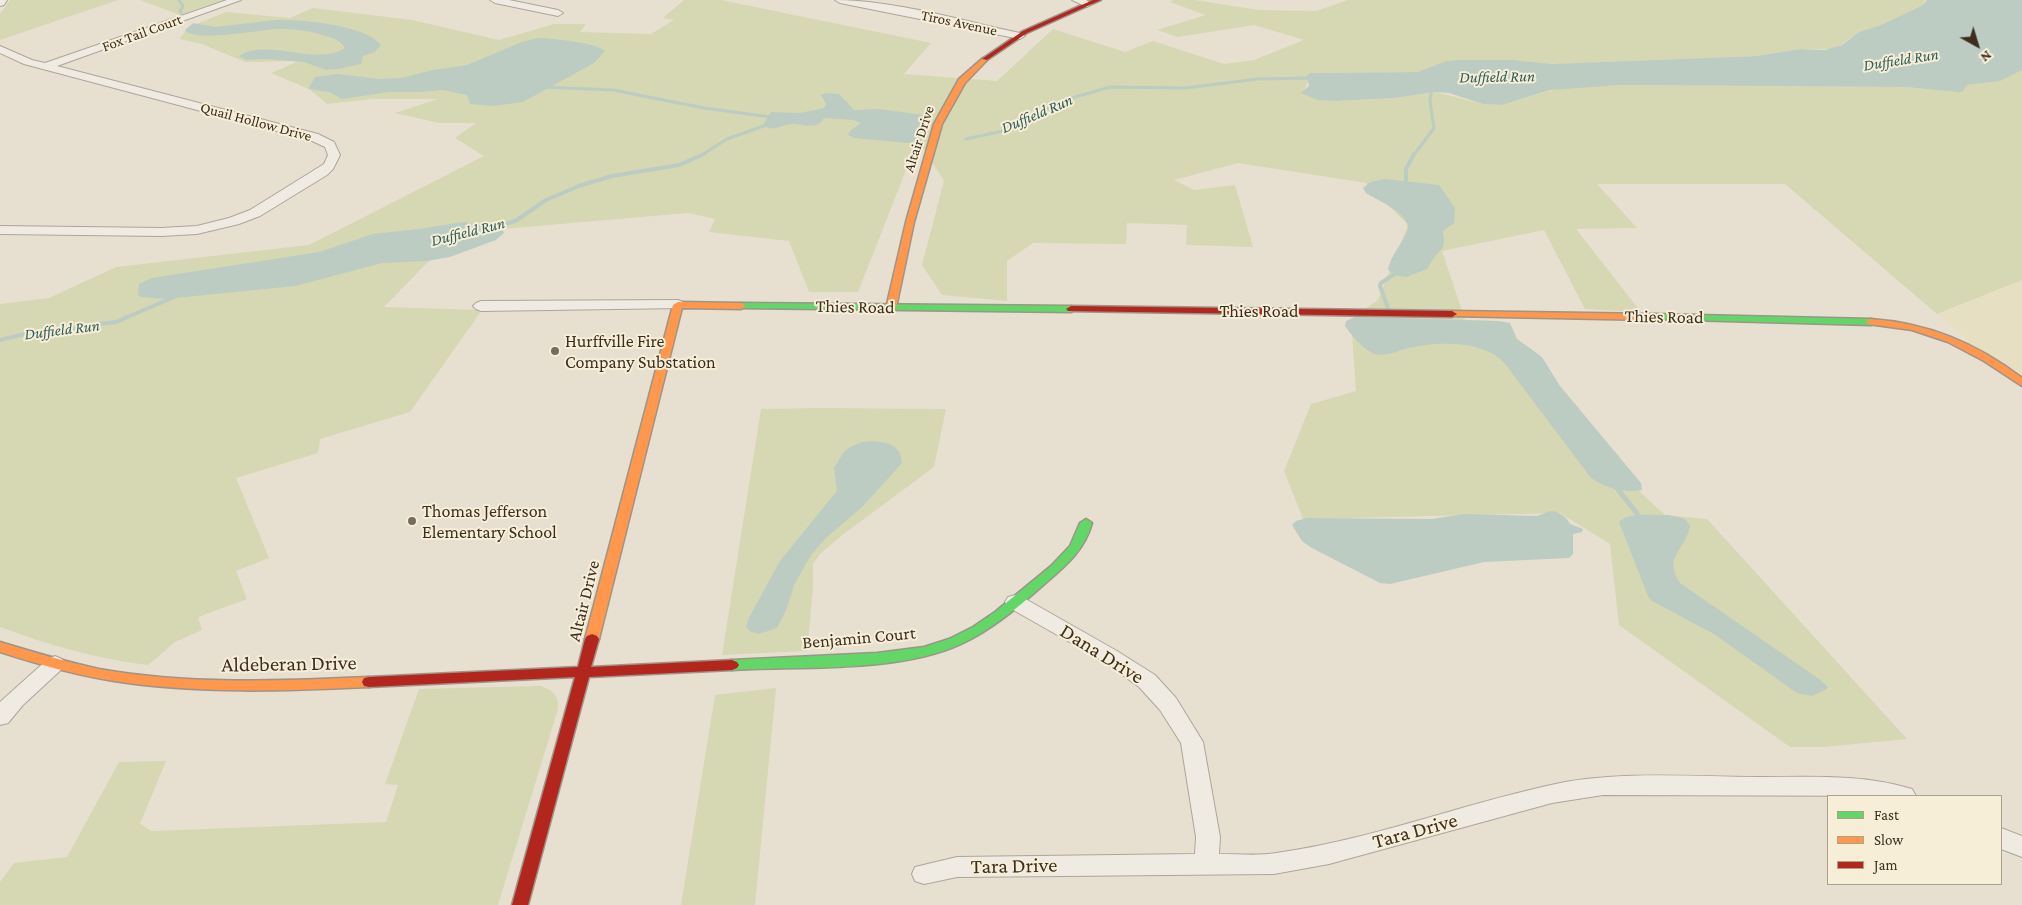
<!DOCTYPE html>
<style>
body{margin:0}
#map{position:relative;width:2022px;height:905px;overflow:hidden;background:#e7e0d1;font-family:"Crimson Pro",serif}
canvas{display:block}
.legend{position:absolute;left:1827px;top:795px;width:175px;height:90px;box-sizing:border-box;background:#f7eed8;border:1px solid #ada18e;margin:0;padding:6px 9px;list-style:none;font-size:15px;color:#3d2e20}
.legend li{display:flex;align-items:center;gap:10px;height:25px}
.legend b{width:25px;border:1px solid #ada18e}
.north{position:absolute;left:1952px;top:20px;width:50px;height:50px;-webkit-text-stroke:4px #f7eed8;paint-order:stroke;rotate:141deg;font-size:14px;font-weight:700;line-height:20px;text-align:center;color:#3d2e20}
.north::after{content:'';display:block;margin:auto;width:18px;height:22px;background:#3d2e20;clip-path:polygon(50% 0,100% 100%,50% 72%,0 100%)}
</style>
<div id="map">
<canvas width="2022" height="905"></canvas>
<ul class="legend">
<li><b style="height:6px;background:#63d668"></b>Fast</li>
<li><b style="height:6px;background:#ff974d"></b>Slow</li>
<li><b style="height:6px;background:#b3261e"></b>Jam</li>
</ul>
<div class="north">N</div>
</div>
<script>
const ctx = document.querySelector('canvas').getContext('2d');
ctx.lineJoin = 'round';
function fill(path, color) {
  ctx.fillStyle = color;
  ctx.fill(path, 'evenodd');
}
function trace(path, color, width, dash) {
  ctx.strokeStyle = color;
  ctx.lineWidth = width;
  ctx.lineCap = dash ? 'butt' : 'round';
  ctx.setLineDash(dash || []);
  ctx.stroke(path);
}
function drawText(font, color, halo, rows, align = 'center') {
  ctx.font = font + ' "Crimson Pro",serif';
  ctx.lineWidth = 4;
  ctx.setLineDash([]);
  ctx.textBaseline = 'middle';
  ctx.strokeStyle = halo;
  ctx.fillStyle = color;
  for (const [text, x, y, turn = 0] of rows) {
    ctx.save();
    ctx.translate(x, y);
    ctx.rotate((+turn || 0) * Math.PI / 180);
    ctx.textAlign = isNaN(turn) ? turn : align;
    if (halo) ctx.strokeText(text, 0, 0);
    ctx.fillText(text, 0, 0);
    ctx.restore();
  }
}
fill(new Path2D(`
 M2022 280V387L1937 314Z`), '#e6dfc2');
fill(new Path2D(`
 M10 0H118L0 40V14Z
 M140 0H223L180 15Z
 M684 0H721L931 43 904 74 997 81 1053 29 1125 52 1153 41 1224 64 1254 60 1304 40 1254 25 1178 37 1157 30 1206 15 1170 2 1174 0H1195L1259 10 1316 11 1348 0H1925L1921 6 1876 28 1859 32 1835 49H1800L1756 56 1558 64 1455 60 1418 72 1311 73 1303 94 1337 101 1395 98 1435 92 1483 104 1502 105 1559 88 1620 85 1906 87 1956 92 1967 85 1999 81 2022 68V280L1937 314 1785 184H1597L1637 228 1576 229 1641 312 1585 309 1544 230 1442 251 1465 320 1498 321 1641 493 1665 515 1707 519 1907 739 1823 747H1790L1619 625 1610 544 1560 513 1303 519 1284 471 1311 404 1356 391 1351 319 1378 300 1408 225 1366 183 1238 163 1174 180 1194 190 1235 185 1253 247 1186 245 1187 225 1127 223 1126 244 1033 243 1007 261V301L942 295 922 265 944 181 918 140 858 292H809L789 241 709 232 715 219 688 213 502 229 430 260 384 307 482 310 410 412 320 439 318 453 236 478 269 558 236 571 247 599 198 617 202 630 175 642 148 665C97 659 48 645 0 627V304L49 298 116 267 309 245 484 156 455 138 476 123H439L395 113 438 99H372L327 104 309 89 271 73 299 61 245 62 202 44 180 39 187 28 226 12 290 18 313 8 412 20 499 40 554 24H586L580 32 651 34 674 20 663 18Z
 M820 408 946 409 934 467 845 533 820 554 813 564V589L807 651 722 655 761 409Z
 M541 686C553 691 559 695 558 709L498 905H0V882L14 863 67 857 119 762 166 761 140 824 151 831 386 822 398 785 385 784 419 689Z
 M776 688 755 905H681L715 695Z`), '#d6d7b3');
fill(new Path2D(`
 M1927 0H2022V70L2000 81 1967 85 1962 92H1956L1906 87 1620 85 1550 90 1502 105 1483 104 1449 93 1435 92 1395 98 1337 101 1318 100 1301 93 1309 86 1307 76 1310 73 1418 72 1444 62 1455 60H1512L1552 64 1756 56 1800 49 1825 50 1842 45 1859 32 1879 26 1921 6Z
 M276 20C300 19 367 25 381 45L375 52 363 56 361 64 338 69 326 70 304 62 266 59 246 60 239 56C268 37 316 67 345 48 341 41 333 38 326 36 311 31 296 29 280 29 263 29 193 43 185 30L193 23 215 27Z
 M538 38C550 38 598 43 605 51L594 63 523 102 493 106 470 104 467 95 443 90 419 92H389L342 99 329 92 308 89 315 77 337 74 380 79 402 78 433 70 467 65 522 42Z
 M825 93 839 94 854 110 879 109 923 115 925 117C920 129 922 142 907 143L855 138 848 135 851 130 861 123 854 120 825 118C821 120 821 124 816 125 809 127 800 124 792 124 782 124 773 133 763 125L771 112 800 113 824 108 826 104 821 95Z
 M1385 179 1439 185 1455 208 1454 223 1443 231C1445 250 1444 245 1433 259 1430 262 1430 266 1427 269L1406 277 1393 275 1388 269C1391 256 1400 246 1406 234 1417 216 1378 201 1366 193L1363 188 1370 182Z
 M463 222 500 228 503 230 504 233 496 240 450 257 427 261 382 263 295 286 165 299 141 297 138 295 139 284 152 278 319 252 373 234 419 229Z
 M1355 317 1498 321 1510 323 1517 339 1542 357 1560 386 1641 483 1642 490C1625 493 1605 488 1591 478L1506 365C1486 340 1438 341 1409 348 1399 350 1386 357 1375 354 1364 350 1351 335 1345 326L1346 321Z
 M873 441C889 443 901 445 902 463L862 507 826 538 811 555 794 585 787 608 777 628 759 634 751 632 746 627 749 618 780 561 837 491 834 468 843 453 850 447 862 442Z
 M1550 511C1560 512 1566 516 1570 524L1583 529 1582 532 1573 534V554L1569 558 1484 562 1390 584 1380 583 1310 547 1302 541 1292 525 1296 521 1307 518 1431 519 1464 514 1537 516Z
 M1669 515 1685 519 1690 526C1686 550 1662 556 1680 583L1819 679 1828 687 1827 689 1812 696 1797 693 1714 634 1652 601 1648 596 1619 522C1629 511 1655 516 1669 515Z`), '#bcccc2');
trace(new Path2D(`
 M179 0 183 6 180 11 181 13
 M542 87 613 90 704 108 771 117
 M966 139 1003 131 1065 100 1110 87 1185 88 1258 79 1313 78
 M910 140 922 141
 M702 155 727 139 769 124
 M1414 155 1434 128 1430 101 1432 86`), '#bcccc2', 3);
trace(new Path2D(`
 M1406 185V169L1414 154
 M492 229 517 220 546 200 579 186 612 176 679 165 704 154
 M1389 311 1380 286 1381 283 1399 271
 M0 340 29 333 42 332 50 334 84 326 116 322 174 297`), '#bcccc2', 4);
trace(new Path2D(`
 M1613 483 1642 520`), '#bcccc2', 5);
const street = new Path2D(`
 M0 0H7L4 5 0 6Z
 M227 0H241L57 66 318 134 334 142 340 155 333 169 327 175 260 216 239 224 197 234 161 236 0 234V226L161 228 197 226 229 218 250 210 324 164 328 155 325 147 310 140 24 64 0 53V46L32 60 45 63Z
 M490 0H509L558 10 563 13 558 16 495 3Z
 M835 0C893 0 963 21 1020 33L1025 36 1020 39 840 3Z
 M1072 0H1086L1092 4 1087 7Z
 M678 300 683 302 686 305 683 308 481 311 476 309 473 306 476 303 481 301Z
 M1015 595 1022 597 1117 651 1155 675 1176 698 1203 742 1220 837 1219 854C1238 854 1258 856 1276 853 1370 840 1459 805 1551 785 1617 770 1694 777 1762 777 1812 777 1864 774 1912 789L1916 796 1603 795 1552 803 1329 864 1274 874 957 877 924 884 915 881 912 874 915 867 957 857 1195 854 1196 837 1181 743 1160 710 1139 687 1103 661 1008 607 1005 602 1008 597Z
 M55 656 62 659 66 664 62 669 23 705 8 723 0 725V702L48 659Z
 M2001 828 2022 836V857L2001 849Z`);
const fast = new Path2D(`
 M741 303 1071 306 1076 309 1071 312 738 308 736 306Z
 M1654 314 1871 319 1876 322 1871 325 1651 319 1649 317Z
 M1086 519 1092 523C1084 552 1063 568 1041 587 1016 609 991 630 961 644 899 673 801 666 732 670L727 668 725 665 727 662 732 660 877 653 924 647 949 639 973 627 995 612 1051 566 1070 546 1080 523Z`);
const slow = new Path2D(`
 M983 58 988 59 965 83 942 124 914 222 896 308 891 311 888 310 886 308 906 222 934 124 959 79Z
 M678 302 741 303 746 306 741 309 682 308 599 639 597 642H587L585 639 673 305Z
 M1452 311 1654 314 1659 317 1654 320 1449 316 1447 314Z
 M1871 319C1928 323 1976 343 2022 378V386L1984 361 1948 342 1912 330 1868 324 1866 322 1868 320Z
 M0 642C33 652 66 662 99 669 188 685 279 681 369 677L374 678 376 682 374 686 369 687C284 691 199 694 114 681 75 675 37 664 0 652Z`);
const jam = new Path2D(`
 M1093 0H1101L1027 33 987 60 982 59 1023 31Z
 M1071 306 1452 311 1457 314 1452 317 1068 311 1066 309Z
 M592 634 597 636 599 639 591 667 732 660 737 662 739 665 737 668 732 670 589 677 528 905H512L575 677 369 687 364 686 362 682 364 678 369 677 578 667 585 639 587 636Z`);
trace(street, '#ada599', 2);
trace(fast, '#9c958a', 3);
trace(slow, '#9c958a', 3);
trace(jam, '#9c958a', 3);
fill(street, '#efebe3');
fill(fast, '#63d668');
fill(slow, '#ff974d');
fill(jam, '#b3261e');
for (const [x, y, r, color] of [
 [555,351,5,"#786c5e"],
 [412,521,5,"#786c5e"]
]) {
  const dot = new Path2D();
  dot.arc(x, y, r, 0, 2 * Math.PI);
  ctx.fillStyle = color;
  ctx.fill(dot);
  trace(dot, '#f7eed8', 2);
}
drawText('15px', '#3d2e20', '#f7eed8', [
 ["Tiros Avenue",959,23,12],
 ["Fox Tail Court",142,33,-20],
 ["Quail Hollow Drive",256,122,15],
 ["Altair Drive",919,139,-72]
]);
drawText('italic 16px', '#2f5d5a', '#f7eed8', [
 ["Duffield Run",1901,60,-9],
 ["Duffield Run",1497,77,-1],
 ["Duffield Run",1037,114,-23],
 ["Duffield Run",468,232,-14],
 ["Duffield Run",62,330,-7]
]);
drawText('18px', '#3d2e20', '#f7eed8', [
 ["Thies Road",855,307,1],
 ["Thies Road",1259,311],
 ["Thies Road",1664,317,1],
 ["Altair Drive",584,601,-76],
 ["Benjamin Court",859,638,-5]
]);
drawText('18px', '#3d2e20', '#f7eed8', [
 ["Hurffville Fire",565,341],
 ["Company Substation",565,362],
 ["Thomas Jefferson",422,511],
 ["Elementary School",422,532]
], 'left');
drawText('21px', '#3d2e20', '#f7eed8', [
 ["Dana Drive",1102,654,32],
 ["Aldeberan Drive",289,664,-1],
 ["Tara Drive",1415,831,-15],
 ["Tara Drive",1014,866,-1]
]);
</script>
